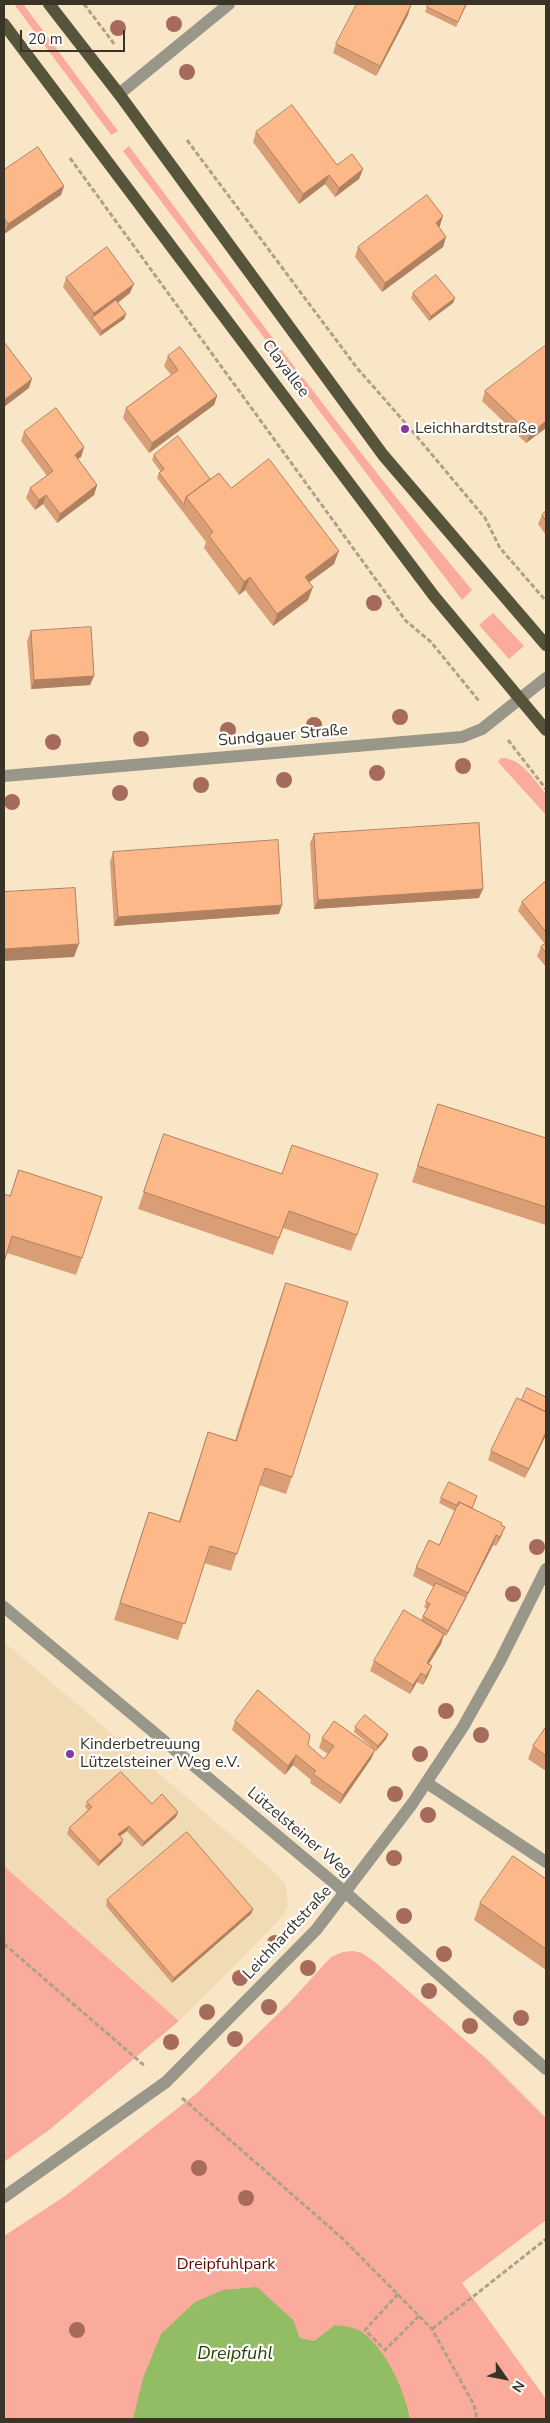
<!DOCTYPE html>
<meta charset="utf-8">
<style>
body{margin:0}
#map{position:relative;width:550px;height:2423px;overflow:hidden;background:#f9e6c7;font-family:"Nunito Sans",sans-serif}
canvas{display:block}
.frame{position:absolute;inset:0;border:5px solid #3a3327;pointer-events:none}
.north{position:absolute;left:480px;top:2353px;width:50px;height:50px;-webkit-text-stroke:4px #fff;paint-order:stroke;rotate:123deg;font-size:14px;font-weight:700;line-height:20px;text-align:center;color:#3a3327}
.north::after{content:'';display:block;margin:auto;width:18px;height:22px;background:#3a3327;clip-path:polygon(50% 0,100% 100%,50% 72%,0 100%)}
.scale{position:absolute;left:20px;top:30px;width:105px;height:22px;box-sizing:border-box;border:2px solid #3a3327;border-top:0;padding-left:6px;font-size:15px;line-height:18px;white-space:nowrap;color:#3a3327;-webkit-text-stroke:4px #fff;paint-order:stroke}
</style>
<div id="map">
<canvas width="550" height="2423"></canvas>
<div class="frame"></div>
<div class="north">N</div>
<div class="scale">20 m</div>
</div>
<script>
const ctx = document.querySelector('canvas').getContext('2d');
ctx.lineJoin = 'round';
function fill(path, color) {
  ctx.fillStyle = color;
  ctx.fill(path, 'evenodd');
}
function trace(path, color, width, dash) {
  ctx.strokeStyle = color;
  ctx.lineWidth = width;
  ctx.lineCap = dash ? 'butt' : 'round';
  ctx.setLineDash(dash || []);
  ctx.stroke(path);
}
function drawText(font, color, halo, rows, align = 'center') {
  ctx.font = font + ' "Nunito Sans",sans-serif';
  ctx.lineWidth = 4.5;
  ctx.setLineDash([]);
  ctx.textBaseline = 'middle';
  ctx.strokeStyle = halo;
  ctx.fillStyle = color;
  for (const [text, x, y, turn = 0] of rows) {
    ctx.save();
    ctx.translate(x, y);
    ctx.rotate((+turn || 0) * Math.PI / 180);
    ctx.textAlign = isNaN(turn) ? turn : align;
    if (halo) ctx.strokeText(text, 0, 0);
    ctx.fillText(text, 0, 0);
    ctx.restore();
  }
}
fill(new Path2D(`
 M4 1642 277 1874 286 1885 288 1905 283 1916 179 2021 4 1866Z`), '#f1dbb5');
fill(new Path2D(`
 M14 4H23L118 131 111 135Z
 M129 146C241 296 352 447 472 590L462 600 123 151Z
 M493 613 524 646 509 659 479 625Z
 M501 758C522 758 533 779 546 794V815L498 762Z
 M4 1866 179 2021 49 2130 4 2162Z
 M353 1951 362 1953 375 1962 488 2060 546 2118V2220L462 2283 546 2399V2419H4V2236L65 2196 196 2094 289 2003 331 1957 343 1952Z`), '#faab9c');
fill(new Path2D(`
 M257 2287 293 2320 300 2338 314 2341 335 2325C343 2326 355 2327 362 2332 387 2351 404 2389 410 2419H133L143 2378 161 2334 195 2302 223 2290Z`), '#93bd65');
trace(new Path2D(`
 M84 4 115 45
 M187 140 357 368 408 426 485 518 500 548 546 601
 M70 158 406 621 431 642 479 701
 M508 740 546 789
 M4 1944 145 2066
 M182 2098 342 2238 432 2329 474 2405 477 2419
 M398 2294 365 2330 385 2350 419 2316
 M432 2329 546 2239`), '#aea089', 3, [5, 2.5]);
trace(new Path2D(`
 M119 94 229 4
 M4 776 462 737 482 729 546 678
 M4 1607 346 1893 546 2069
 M427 1783 546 1862
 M4 2197 166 2082 316 1930 412 1804 463 1727 500 1661 546 1569`), '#989789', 12);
trace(new Path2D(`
 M49 4 119 94 383 455 546 645
 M4 24 434 596 546 730`), '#56553c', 12);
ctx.fillStyle = '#a66b5a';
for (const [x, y] of [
 [174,24],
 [118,28],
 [187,72],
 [374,603],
 [400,717],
 [314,725],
 [228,730],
 [141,739],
 [53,742],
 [463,766],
 [377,773],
 [284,780],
 [201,785],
 [120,793],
 [12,802],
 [537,1547],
 [513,1594],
 [446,1711],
 [481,1735],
 [420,1754],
 [395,1794],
 [428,1815],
 [394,1858],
 [404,1916],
 [275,1943],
 [444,1954],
 [308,1968],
 [240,1978],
 [429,1991],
 [269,2007],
 [207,2012],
 [521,2018],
 [470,2026],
 [235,2039],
 [171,2042],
 [199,2168],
 [246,2198],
 [77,2330]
]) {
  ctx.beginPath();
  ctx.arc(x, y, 8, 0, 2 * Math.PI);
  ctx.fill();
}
fill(new Path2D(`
 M428 4H467L456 27 425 12Z
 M408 15 376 76 333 53 336 44Z
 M256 132 337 165 363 169 359 179 335 197 325 184 299 204 253 142Z
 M4 170 64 186 61 195 4 234Z
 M440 226 439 227 446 237 443 247 382 292 355 257 358 247Z
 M66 278 130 293 118 303 126 314 124 319 100 336 63 287Z
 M413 293 455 298 453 303 429 321 411 298Z
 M546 347V428L526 443 482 401 485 391Z
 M168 356 217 396 214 405 149 453 123 418 126 408 171 375 164 366Z
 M24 432 84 447 81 457 78 459 97 485 94 495 57 523 43 504 35 510 26 498 30 488 47 476 21 441Z
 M154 455 231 488 334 564 309 582 308 600 273 626 245 590 239 595 204 548 206 542 157 478 159 473 161 472 152 460Z
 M546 511V535L538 524 542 515Z
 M31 631 94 676 90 685 31 689 27 641Z
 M314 834 479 898 314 909 310 843Z
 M113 852 279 914 114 926 110 862Z
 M546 881V967L537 956 541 947 545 944 518 911 522 902Z
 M438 1104 546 1138V1225L412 1182Z
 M158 1150 357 1235 351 1251 283 1228 273 1255 138 1209Z
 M19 1170 82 1258 76 1275 7 1253 4 1262V1194L10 1196Z
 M286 1283 292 1477 286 1494 259 1485 231 1571 204 1563 178 1640 114 1620 143 1529 149 1512 179 1521 208 1432 235 1440 280 1299Z
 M546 1435 525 1478 488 1460 491 1451Z
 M477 1496 472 1508 501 1525V1537L496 1546 493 1545 464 1602 446 1636 444 1635 441 1644 429 1664 432 1666 428 1676 423 1685 417 1682 410 1694 370 1671 374 1661 421 1620 423 1616 427 1609 424 1607 434 1587 413 1576 416 1567 439 1545 455 1511 439 1503 441 1498Z
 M235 1721 308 1745 324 1759 328 1754 319 1748 322 1738 374 1749 354 1732 355 1727 388 1734 386 1739 376 1751 375 1750 371 1759 340 1804 310 1783 311 1780 293 1765 285 1775 232 1730Z
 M546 1727V1771L528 1759 533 1746Z
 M87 1802 152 1804 178 1812 176 1817 142 1847 127 1831 120 1836 123 1840 121 1845 98 1866 67 1834 69 1828 88 1810 85 1807Z
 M546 1879V1970L474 1920 480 1903Z
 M107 1900 253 1909 251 1914 172 1983 106 1906Z`), '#d99e76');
fill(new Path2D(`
 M411 5 408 15 376 76 380 66Z
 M363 169 359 179 335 197 339 188Z
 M329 175 325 184 299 204 303 194Z
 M64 186 61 195 4 234 8 224Z
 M443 216 440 226 432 233 436 223Z
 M446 237 443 247 382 292 385 283Z
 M134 284 130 293 94 320 92 318 94 313Z
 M455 298 453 303 429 321 431 316Z
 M126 314 124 319 100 336 102 331Z
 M32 379 29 388 4 407V400Z
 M217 396 214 405 149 453 152 443Z
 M546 421V428L526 443 530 434Z
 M84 447 81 457 71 464 75 455Z
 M97 485 94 495 57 523 60 514Z
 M46 495 43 504 35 510 39 500Z
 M339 551 334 564 300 589 305 577Z
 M250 577 245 590 239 595 244 582Z
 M313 587 308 600 273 626 277 614Z
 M94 676 90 685 31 689 34 680Z
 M483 889 479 898 314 909 318 900Z
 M282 905 279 914 114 926 118 917Z
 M79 944 74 957 4 961V949Z
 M546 1432V1435L525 1478 529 1469Z
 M505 1527 501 1537 496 1546 500 1537Z
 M496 1535 493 1545 464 1602 468 1593Z
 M466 1597 464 1602 446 1636 448 1631Z
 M444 1634 441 1644 423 1673 427 1663Z
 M432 1666 428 1676 423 1685 426 1676Z
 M421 1673 417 1682 410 1694 413 1685Z
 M388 1734 386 1739 376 1751 378 1746Z
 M375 1750 371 1759 340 1804 343 1795Z
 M296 1755 293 1765 285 1775 288 1766Z
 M178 1812 176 1817 142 1847 144 1842Z
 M129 1826 127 1831 116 1839 118 1834Z
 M123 1840 121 1845 98 1866 100 1861Z
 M253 1909 251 1914 172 1983 174 1978Z`), '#b08160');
const building = new Path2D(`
 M357 4H408L411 5 380 66 336 44Z
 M428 4H466L458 22 427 7Z
 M292 105 337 165 352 154 363 169 339 188 329 175 303 194 256 132Z
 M38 147 64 186 8 224 4 218V170Z
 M427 195 443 216 436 223 446 237 385 283 358 247Z
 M107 247 134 284 94 313 66 278Z
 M436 275 455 298 431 316 413 293Z
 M116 300 126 314 102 331 92 318Z
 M4 342 32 379 4 400Z
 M545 346 546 347V421L530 434 485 391Z
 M180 347 217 396 152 443 126 408 178 370 168 356Z
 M56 408 84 447 75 455 97 485 60 514 46 495 39 500 30 488 53 471 24 432Z
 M178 436 210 479 186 497 184 505 159 473 164 469 154 455Z
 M269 459 339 551 305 577 313 587 277 614 250 577 244 582 209 536 213 532 186 497 219 473 231 488Z
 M546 511V521L542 515Z
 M91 627 94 676 34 680 31 631Z
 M479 823 483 889 318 900 314 834Z
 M278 840 282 905 118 917 113 852Z
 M546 881V932L522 902Z
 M75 888 79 944 4 949V892Z
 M546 943V953L541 947Z
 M438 1104 546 1138V1207L418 1166Z
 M164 1134 282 1174 292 1145 378 1174 357 1235 289 1211 279 1238 144 1192Z
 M19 1170 102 1197 82 1258 12 1236 4 1262V1194L10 1196Z
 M286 1283 348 1302 292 1477 265 1468 237 1554 210 1546 185 1624 120 1603 149 1512 180 1522 208 1432 236 1441Z
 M527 1388 546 1397V1412L522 1400Z
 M517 1398 546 1412V1432L529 1469 491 1451Z
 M449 1482 477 1496 472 1508 459 1502 458 1506 441 1498Z
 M459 1502 502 1523 501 1525 505 1527 500 1537 496 1535 468 1593 416 1567 429 1540 439 1545Z
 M436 1583 466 1597 448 1631 423 1616 430 1604 426 1602Z
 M404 1610 444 1634 427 1663 432 1666 426 1676 421 1673 413 1685 374 1661Z
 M258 1690 310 1735 308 1745 324 1759 334 1746 322 1738 334 1721 375 1750 343 1795 313 1774 316 1771 296 1755 288 1766 235 1721Z
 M365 1715 388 1734 378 1746 355 1727Z
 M546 1727V1756L533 1746Z
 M121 1772 152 1804 162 1794 178 1812 144 1842 129 1826 118 1834 123 1840 100 1861 69 1828 92 1807 87 1802Z
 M187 1832 253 1909 174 1978 107 1900Z
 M513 1856 546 1879V1949L480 1903Z`);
fill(building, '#fcb889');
trace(building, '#b08160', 1);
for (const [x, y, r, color] of [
 [405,429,5,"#8936a4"],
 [70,1754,5,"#8936a4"]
]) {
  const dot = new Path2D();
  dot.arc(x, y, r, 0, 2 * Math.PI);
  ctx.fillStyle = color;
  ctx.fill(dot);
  trace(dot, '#fff', 2);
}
drawText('16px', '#3a3327', '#fff', [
 ["Clayallee",285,369,53],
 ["Sundgauer Straße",283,736,-5],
 ["Lützelsteiner Weg",299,1833,40],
 ["Leichhardtstraße",288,1933,-47]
]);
drawText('16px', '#3a3327', '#fff', [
 ["Leichhardtstraße",415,429],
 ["Kinderbetreuung",80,1745],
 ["Lützelsteiner Weg e.V.",80,1763]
], 'left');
drawText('16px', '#630700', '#fff', [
 ["Dreipfuhlpark",226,2265]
]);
drawText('italic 18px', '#294200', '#fff', [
 ["Dreipfuhl",235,2355]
]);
</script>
